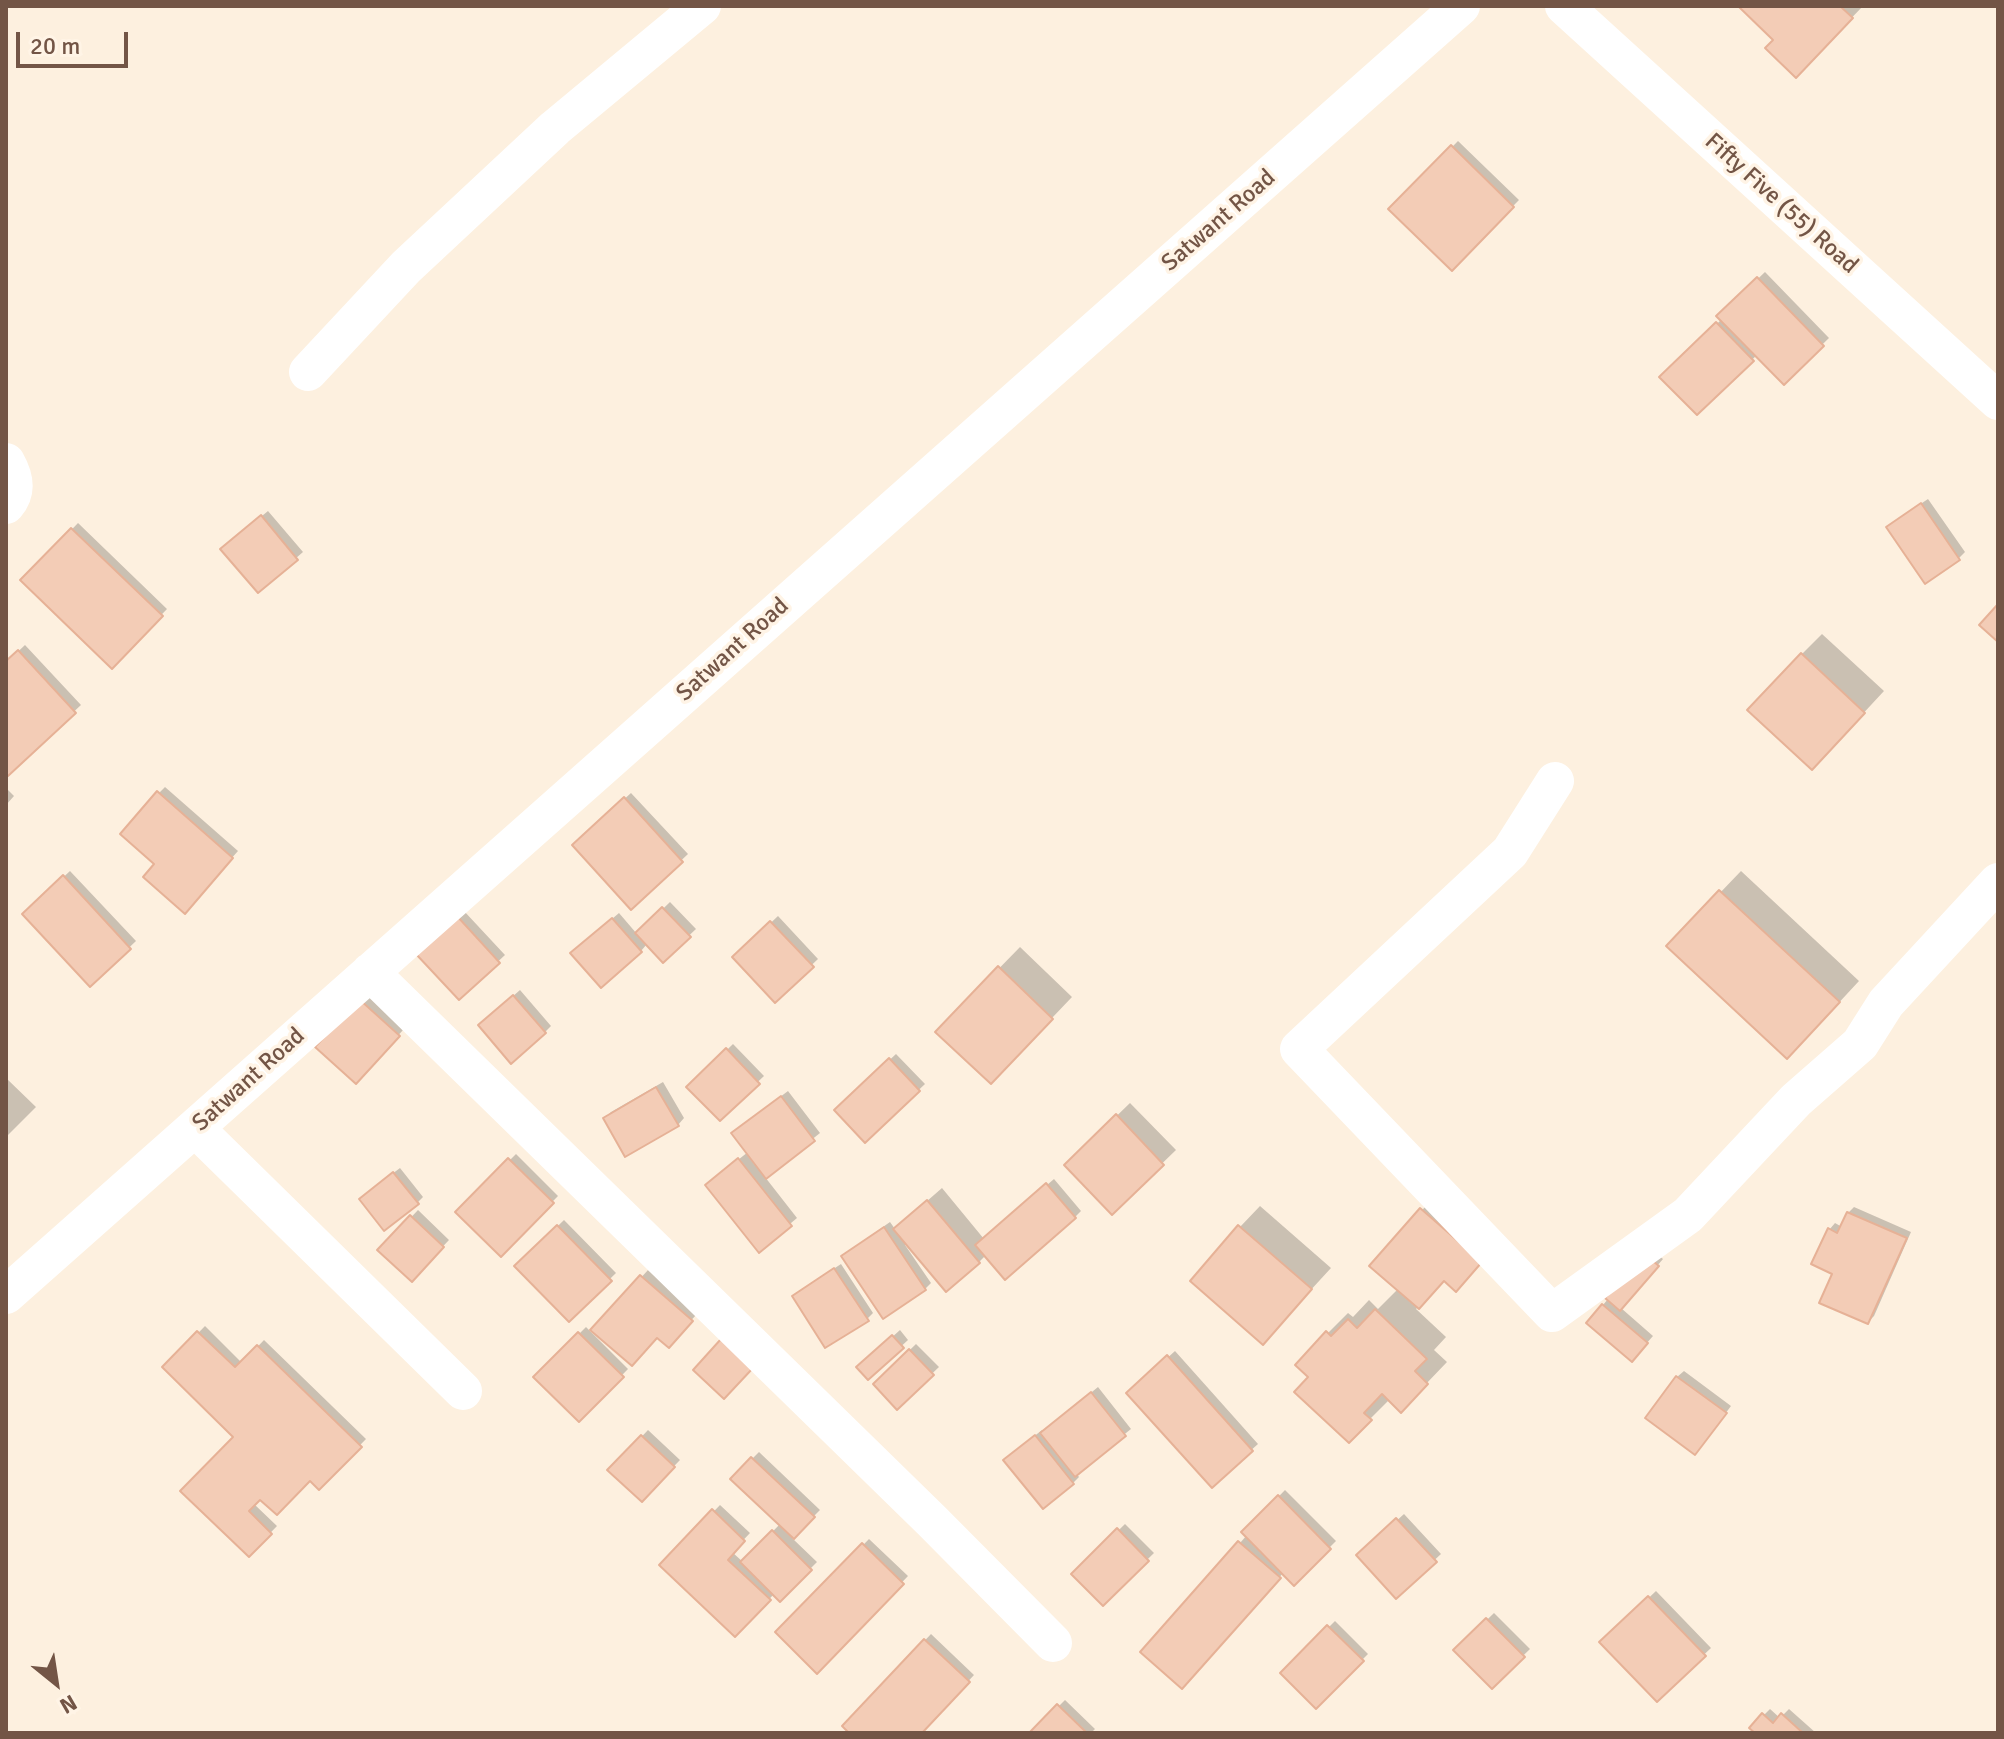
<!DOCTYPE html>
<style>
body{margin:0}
#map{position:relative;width:2004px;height:1739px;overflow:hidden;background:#fdf0df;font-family:Signika,sans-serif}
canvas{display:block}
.frame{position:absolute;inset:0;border:8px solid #735546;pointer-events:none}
.north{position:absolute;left:16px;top:1643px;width:80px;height:80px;-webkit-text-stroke:6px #fff4e6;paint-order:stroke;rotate:150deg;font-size:22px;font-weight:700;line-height:32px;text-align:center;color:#735546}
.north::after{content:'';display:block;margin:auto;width:28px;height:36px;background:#735546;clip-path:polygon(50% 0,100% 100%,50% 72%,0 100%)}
.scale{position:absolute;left:16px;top:32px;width:112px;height:36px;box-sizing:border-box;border:4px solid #735546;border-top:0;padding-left:10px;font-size:24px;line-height:28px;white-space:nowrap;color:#735546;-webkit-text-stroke:6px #fff4e6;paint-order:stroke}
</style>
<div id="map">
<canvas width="2004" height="1739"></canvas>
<div class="frame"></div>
<div class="north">N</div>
<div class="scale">20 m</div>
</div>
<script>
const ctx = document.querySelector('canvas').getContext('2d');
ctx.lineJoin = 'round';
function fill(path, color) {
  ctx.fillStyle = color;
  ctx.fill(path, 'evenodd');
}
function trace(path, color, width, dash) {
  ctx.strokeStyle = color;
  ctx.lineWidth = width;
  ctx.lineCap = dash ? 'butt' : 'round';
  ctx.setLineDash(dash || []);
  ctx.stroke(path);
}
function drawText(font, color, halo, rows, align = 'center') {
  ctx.font = font + ' Signika,sans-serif';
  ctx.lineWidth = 7;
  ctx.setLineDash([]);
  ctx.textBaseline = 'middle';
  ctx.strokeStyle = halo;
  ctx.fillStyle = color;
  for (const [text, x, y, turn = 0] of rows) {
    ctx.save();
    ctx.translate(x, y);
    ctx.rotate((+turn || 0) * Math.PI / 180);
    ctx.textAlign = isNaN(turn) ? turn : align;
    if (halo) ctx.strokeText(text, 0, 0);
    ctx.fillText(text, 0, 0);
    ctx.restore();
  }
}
fill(new Path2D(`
 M1741 6H1863L1816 55 1776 40Z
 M1458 141 1519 200 1452 268 1391 209Z
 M1765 272 1829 338 1784 382 1757 355 1697 412 1662 377 1722 319 1719 316Z
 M1928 499 1965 552 1959 558 1895 521Z
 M268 511 303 552 258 591 229 543Z
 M78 523 167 609 112 666 23 580Z
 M1822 634 1884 691 1832 747 1802 654Z
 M25 645 81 705 8 773 6 770V663Z
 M165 787 238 851 190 905 156 864 159 793Z
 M6 788 14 796 6 805Z
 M631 793 688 854 632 907 574 845Z
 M70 871 136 941 91 984 24 914Z
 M1741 871 1859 981 1808 1036 1669 946Z
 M670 902 696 929 663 960 647 944 641 951 579 947 619 913 637 934Z
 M464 911 505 955 459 998 418 953Z
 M778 916 818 959 775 1000 735 957Z
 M1020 947 1072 997 1011 1061 938 1031Z
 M520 990 551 1026 545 1032 487 1019Z
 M366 994 404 1029 356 1081 318 1046Z
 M733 1044 764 1076 720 1118 689 1087Z
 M896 1054 925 1084 865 1141 836 1110Z
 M6 1078 36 1107 6 1137Z
 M663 1082 684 1118 678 1125 605 1118 611 1112Z
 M788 1091 820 1133 765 1177 797 1218 759 1250 714 1179 748 1152 740 1127Z
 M1130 1103 1176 1150 1112 1212 1066 1165Z
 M516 1154 558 1196 501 1254 458 1212Z
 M400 1168 423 1197 417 1203 367 1193Z
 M1054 1179 1081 1211 1075 1217 986 1255 979 1262 908 1243 905 1245 931 1283 925 1289 844 1256 850 1250 890 1222 895 1229 942 1188 984 1239Z
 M1435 1196 1494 1248 1444 1279 1416 1309 1446 1337 1434 1350 1447 1362 1401 1410 1390 1399 1349 1440 1311 1377 1328 1333 1348 1313 1353 1317 1369 1300 1378 1309 1398 1289 1372 1265Z
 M1260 1206 1331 1268 1263 1342 1240 1227Z
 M1854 1207 1911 1232 1874 1316 1868 1322 1829 1230 1835 1223 1842 1227 1848 1213Z
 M418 1210 449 1240 412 1279 380 1250Z
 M564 1220 616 1273 569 1319 517 1266Z
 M1650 1248 1663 1259 1621 1308 1653 1336 1638 1353 1589 1322Z
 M841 1264 873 1313 867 1319 800 1291Z
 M648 1270 697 1314 668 1345 657 1336 593 1330Z
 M205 1326 242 1363 264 1340 366 1439 319 1487 310 1479 260 1497 254 1504 277 1526 249 1555 236 1437 165 1367Z
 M586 1327 628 1369 579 1419 536 1377Z
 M900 1330 908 1340 868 1377 859 1367Z
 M916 1344 939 1367 897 1407 875 1384Z
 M1175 1351 1258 1444 1212 1485 1129 1393Z
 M1684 1371 1731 1406 1701 1446 1677 1377Z
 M1098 1387 1131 1429 1076 1473 1079 1477 1073 1483 1012 1454 1042 1430 1043 1432Z
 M648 1430 680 1460 642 1499 610 1470Z
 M759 1452 820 1510 792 1538 817 1562 780 1599 774 1594 735 1635 662 1565 720 1505 750 1533 732 1552 743 1562 780 1524 732 1479Z
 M1285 1490 1336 1541 1294 1583 1284 1572 1188 1680 1240 1543 1247 1535 1244 1532Z
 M1404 1514 1441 1554 1396 1596 1359 1555Z
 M1125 1524 1154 1553 1103 1603 1074 1574Z
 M869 1539 908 1576 817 1671 778 1632Z
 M1656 1591 1711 1648 1657 1699 1602 1642Z
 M1494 1613 1530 1649 1492 1686 1456 1650Z
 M1335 1621 1368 1654 1316 1706 1283 1673Z
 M931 1634 974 1675 920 1733H852L844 1726Z
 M1065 1700 1095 1729 1091 1733H1032Z
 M1770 1709 1780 1718 1789 1709 1816 1733H1758L1752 1727Z`), '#0003');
const building = new Path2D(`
 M1738 6H1840L1853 18 1796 78 1765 48 1773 40Z
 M1451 145 1514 207 1452 271 1388 209Z
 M1757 277 1824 346 1784 385 1716 316Z
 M1716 322 1754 361 1697 415 1659 377Z
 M1921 503 1960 560 1925 584 1886 527Z
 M261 515 298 560 258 593 220 549Z
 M71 528 163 616 112 669 20 580Z
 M1998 604V642L1979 625Z
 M18 650 76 713 8 776 6 773V661Z
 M1801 653 1865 713 1812 770 1747 710Z
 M157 791 233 858 185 914 143 877 154 864 120 834Z
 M624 797 683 862 631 910 572 845Z
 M63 875 131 949 90 987 22 914Z
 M1719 890 1840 1002 1787 1059 1666 946Z
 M662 907 691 937 663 963 635 933Z
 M457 916 500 963 459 1000 415 953Z
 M612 918 642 952 601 988 570 953Z
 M770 921 814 967 775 1003 732 957Z
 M998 966 1053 1019 991 1084 935 1032Z
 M513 995 546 1033 511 1064 478 1025Z
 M359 999 400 1036 356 1084 315 1047Z
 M726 1048 760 1084 720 1121 686 1087Z
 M889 1058 920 1091 865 1143 834 1110Z
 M656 1087 679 1126 625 1157 603 1118Z
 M781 1096 815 1141 766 1179 731 1133Z
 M1116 1114 1164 1165 1112 1215 1064 1165Z
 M508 1158 554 1203 501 1257 455 1212Z
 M738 1158 792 1226 759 1253 705 1185Z
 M393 1172 419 1204 384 1231 359 1199Z
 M1046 1183 1076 1218 1005 1280 975 1245Z
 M927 1200 980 1263 946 1292 893 1229Z
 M1420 1208 1482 1262 1456 1292 1444 1281 1419 1309 1369 1266Z
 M1847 1212 1907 1238 1868 1324 1819 1303 1832 1274 1811 1264 1828 1228 1837 1233Z
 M410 1215 444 1247 412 1282 377 1250Z
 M557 1225 612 1281 569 1322 514 1266Z
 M1238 1225 1312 1289 1263 1345 1190 1281Z
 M884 1227 926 1290 883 1319 841 1256Z
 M1643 1253 1659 1266 1620 1311 1605 1298Z
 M834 1268 869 1321 825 1348 792 1296Z
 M640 1275 693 1321 669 1348 657 1338 632 1366 590 1330Z
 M1602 1304 1648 1343 1632 1362 1586 1323Z
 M1375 1309 1427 1359 1415 1371 1428 1384 1401 1413 1382 1394 1364 1413 1372 1420 1349 1443 1294 1392 1308 1377 1295 1365 1326 1331 1331 1336 1348 1319 1357 1328Z
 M197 1331 235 1367 257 1345 362 1447 319 1490 310 1481 277 1515 260 1500 249 1511 272 1534 249 1557 180 1491 233 1437 162 1367Z
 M578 1332 624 1377 579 1422 533 1377Z
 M892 1335 904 1348 868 1380 856 1367Z
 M721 1339 753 1368 724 1399 693 1370Z
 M909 1349 934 1375 897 1410 873 1384Z
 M1167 1355 1253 1451 1212 1488 1126 1393Z
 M1676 1376 1727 1413 1695 1455 1645 1418Z
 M1091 1392 1126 1436 1075 1477 1040 1433Z
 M641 1435 675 1467 642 1502 607 1470Z
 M1035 1435 1074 1484 1043 1509 1003 1460Z
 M751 1457 815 1517 794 1539 730 1479Z
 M1278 1495 1331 1549 1294 1586 1241 1532Z
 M712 1509 745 1541 728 1560 771 1600 735 1637 659 1565Z
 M1396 1518 1437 1562 1396 1599 1356 1555Z
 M1117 1528 1149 1561 1103 1606 1071 1574Z
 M772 1530 812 1570 780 1602 740 1562Z
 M1238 1541 1281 1578 1182 1689 1140 1652Z
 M862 1543 904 1584 817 1674 775 1632Z
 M1648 1596 1706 1656 1657 1702 1599 1642Z
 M1486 1618 1525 1657 1492 1689 1453 1650Z
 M1327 1625 1364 1661 1316 1709 1280 1673Z
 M924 1639 970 1682 922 1733H849L842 1726Z
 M1057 1704 1087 1733H1029Z
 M1762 1713 1773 1723 1781 1713 1803 1733H1755L1749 1728Z`);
fill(building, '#f3ccb6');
trace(building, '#e6b196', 2);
trace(new Path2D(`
 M1564 6 1998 401
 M308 372 406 267 555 128 702 6
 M6 462C14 476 18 491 6 505
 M1555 781 1510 852 1299 1049 1552 1313 1688 1215 1796 1100 1860 1044 1886 1003 1998 882
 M370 972 932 1521 1053 1643
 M195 1128 463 1391
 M6 1295 1461 6`), '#fff', 38);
drawText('24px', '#735546', '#fff4e6', [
 ["Fifty Five (55) Road",1781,204,42],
 ["Satwant Road",1219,221,-41],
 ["Satwant Road",733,650,-42],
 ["Satwant Road",249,1080,-42]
]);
</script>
